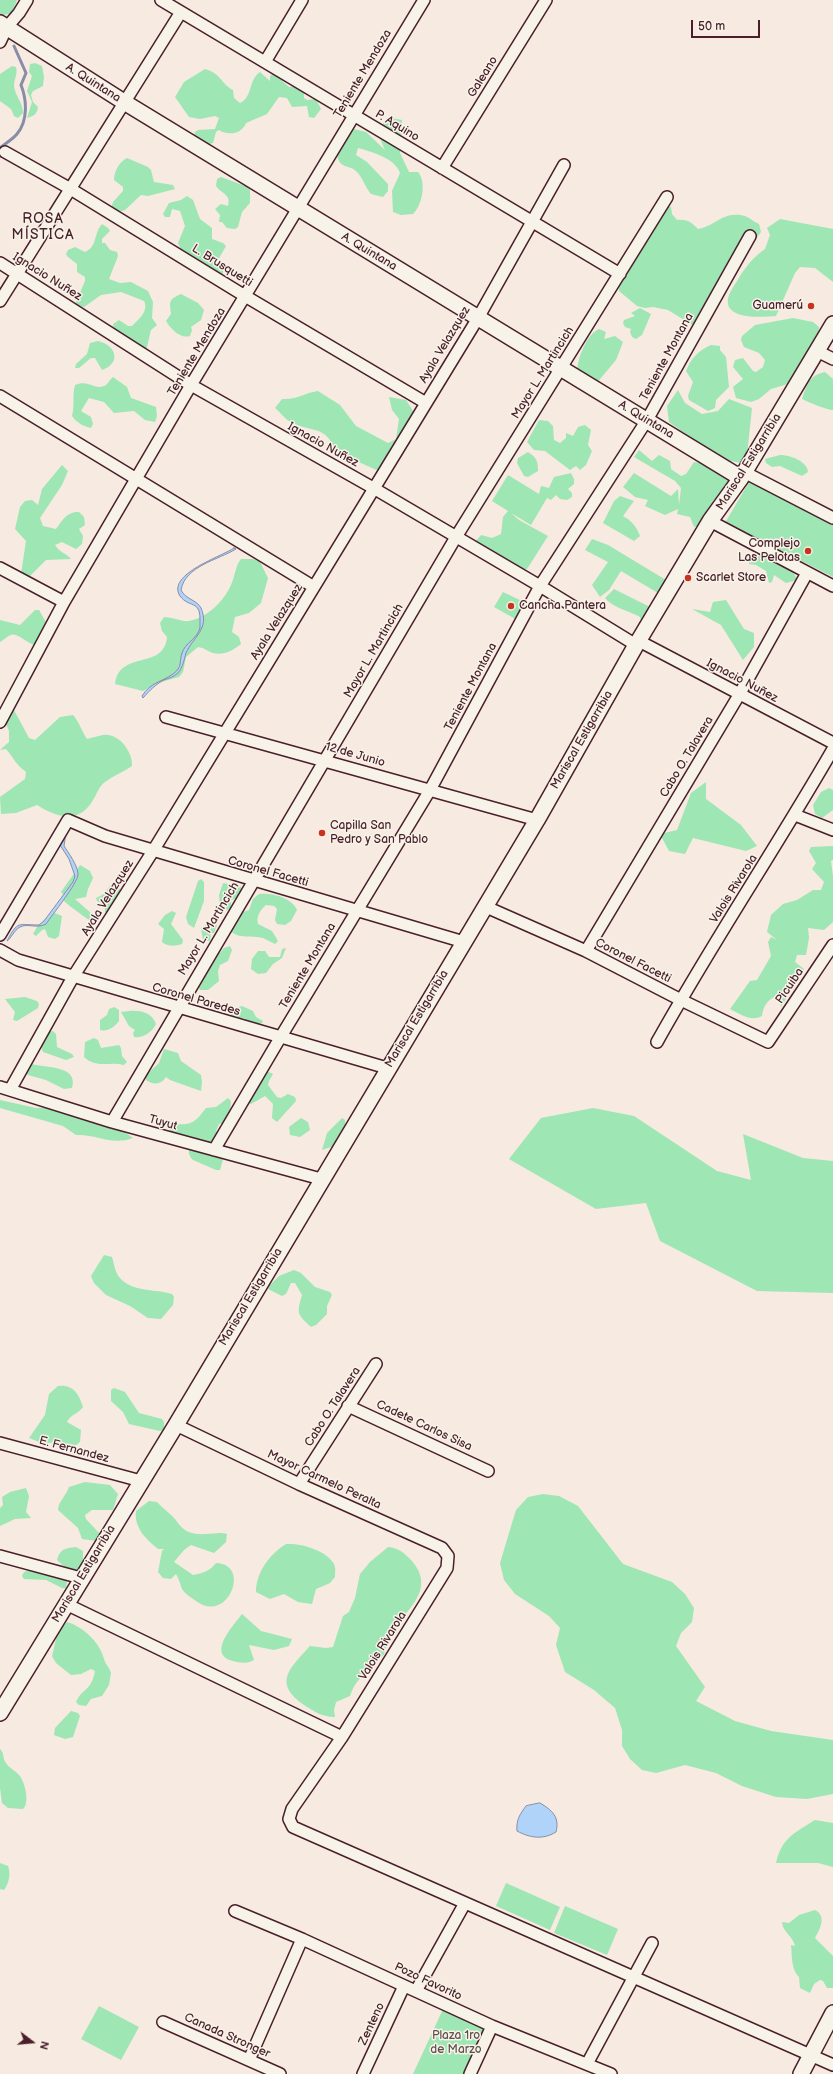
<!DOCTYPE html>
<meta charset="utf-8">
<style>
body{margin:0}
#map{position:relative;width:833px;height:2074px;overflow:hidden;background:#f7eae0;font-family:"Balsamiq Sans",sans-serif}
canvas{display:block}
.north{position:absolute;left:12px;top:2022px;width:40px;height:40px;-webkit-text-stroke:3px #f7f3e8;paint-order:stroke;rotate:106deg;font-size:11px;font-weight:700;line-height:16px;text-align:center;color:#4a1f2b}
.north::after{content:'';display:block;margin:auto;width:14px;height:18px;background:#4a1f2b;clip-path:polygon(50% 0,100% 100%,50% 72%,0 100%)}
.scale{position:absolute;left:691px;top:20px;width:69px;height:18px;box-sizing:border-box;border:2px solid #4a1f2b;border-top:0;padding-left:5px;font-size:12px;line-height:14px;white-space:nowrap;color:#4a1f2b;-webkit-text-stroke:3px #f7f3e8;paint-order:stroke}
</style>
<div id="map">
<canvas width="833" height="2074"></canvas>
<div class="north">N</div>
<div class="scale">50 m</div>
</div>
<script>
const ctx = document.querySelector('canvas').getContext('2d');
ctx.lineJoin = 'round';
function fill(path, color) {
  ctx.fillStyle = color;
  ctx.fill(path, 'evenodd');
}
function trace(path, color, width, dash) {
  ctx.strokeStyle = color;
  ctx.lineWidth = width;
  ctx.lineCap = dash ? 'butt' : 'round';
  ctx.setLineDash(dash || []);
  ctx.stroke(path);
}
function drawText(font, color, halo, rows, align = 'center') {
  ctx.font = font + ' "Balsamiq Sans",sans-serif';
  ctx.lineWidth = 3;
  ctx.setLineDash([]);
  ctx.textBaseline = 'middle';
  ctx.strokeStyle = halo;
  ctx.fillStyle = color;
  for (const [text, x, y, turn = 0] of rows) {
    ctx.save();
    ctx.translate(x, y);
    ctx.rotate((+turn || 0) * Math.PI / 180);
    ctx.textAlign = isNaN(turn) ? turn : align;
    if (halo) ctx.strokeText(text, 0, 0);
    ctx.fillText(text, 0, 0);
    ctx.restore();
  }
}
fill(new Path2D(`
 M0 0H17L12 13 4 15 0 14Z
 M35 63 42 66 44 77 43 86 33 91 31 95 33 102 38 107C37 114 34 116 27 118L32 102 27 91 32 76 29 72 30 64Z
 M12 66 16 67C18 74 14 79 14 86 15 96 23 102 23 113L18 118 14 116 11 109 0 101V74Z
 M205 69C222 74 220 83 233 90L234 98 240 103C253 97 248 80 260 72L270 81V76L273 73 289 87 299 86 304 91V98L307 100 316 99 321 109 314 118 309 117 307 106 292 107 287 98 279 97 267 114 246 123C242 134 228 136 219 130L216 132 213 143 206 145 194 136 195 132 198 130 215 129 219 118 215 116 200 119 189 117 175 97 184 82Z
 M390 118 402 120 400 153 409 172H418C427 182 422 206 413 214L401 215 393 212 392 191 400 173C395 158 372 152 358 148L356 155 367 162 388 184V191L383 197 371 194C365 187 363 178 357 172 350 164 339 170 337 154L350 131 354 129 366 132 385 150C379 136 374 128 390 118Z
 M127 158 148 167 151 170 154 182 173 185 175 189 148 196 141 195 125 210 118 212 111 209 113 202 123 191V187L114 180C114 172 119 162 127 158Z
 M221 177 248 187 250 190V203L242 212 238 227 235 229 227 228 222 222H219L220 215 215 209 221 204 228 206C231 194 223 195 216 186L217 179Z
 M187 196 193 200 200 219 212 228V239L223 243 226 246 218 260 223 270V279L183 254 178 243 185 226 180 211 172 209 170 217H165L163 214 169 203 181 200Z
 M667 206 671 207 672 214 677 220C687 219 691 222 698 229 716 226 723 210 745 216 750 218 754 222 759 224L761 232 694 326 668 310 653 307 645 308 637 306 619 291 618 284 636 259 644 238Z
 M780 219 833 229V282L815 268 800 267 795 273 776 316C763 317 720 321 729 295 731 290 734 286 737 281 744 269 753 257 765 249L770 235 767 228Z
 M102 224 108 228 110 231 102 239V243H105L110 250 117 252 118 256 109 279 120 283 131 282 148 291 153 302 152 318 157 325 151 330 146 351C135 345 113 339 113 324L119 320 128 326H132C139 319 149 311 144 301L121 292 101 295 84 307 77 305 76 302 85 281V277L77 272V264L68 257 66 254 68 250 75 247 85 252C98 246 93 234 102 224Z
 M181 294 198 303 204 310 201 320 191 327 192 330 190 336C180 339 171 329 166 321L171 314C170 303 167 300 181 294Z
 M640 308 651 314 642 335 636 339 632 337 630 332 631 329 625 327 623 323 624 320 635 316 631 313Z
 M793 318 813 322 819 327 818 339 807 352 798 374 791 383 771 389 759 399 751 402 736 398 733 387 743 379 733 367 735 360 743 358 753 371 756 372 763 367 765 360 759 353 744 347 741 340 742 336 755 325Z
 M599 329 606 332 604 339 615 336 623 342 616 360 595 385 577 374C577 359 586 335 599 329Z
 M98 341C116 345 122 363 102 370L95 358H91L79 368H75L76 364 87 354 90 343Z
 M711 345 720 346V350L726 357 729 387 716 400 715 408 708 411 689 400 688 396 693 382 686 371C691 358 698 351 711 345Z
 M825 372 833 379V410C827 410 808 402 802 399 807 385 809 375 825 372Z
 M113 377 127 387 131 398 156 407 157 416 155 422 145 420 134 411 114 413 104 402 89 398 81 411 91 417 93 424 91 428C83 426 77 423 72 416 75 405 72 396 75 385 88 379 94 390 104 386 108 385 109 380 113 377Z
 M678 390 685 403 702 414 718 411 729 399 752 408 746 464 721 459 669 422 667 406Z
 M318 391 340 405 356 426 388 443 396 439 399 419 392 410 389 397 406 400 413 411 381 472 336 452C325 423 312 434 289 421 284 418 280 412 275 408L282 399C298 400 303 393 318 391Z
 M539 420 548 421 553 426 554 440 560 443 566 438V433L573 436 578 427 585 425 591 430 588 445 592 451 586 465 580 470 576 466 570 470 545 451 534 450 527 442Z
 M639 450 652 461 659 455 670 461 671 469 681 476 686 474 694 462C714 465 721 464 731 484L703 524 694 527 690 517 677 514 678 509 665 515 645 506 648 500 635 497 623 487 634 473 671 496 678 489 679 505 681 488 675 481 634 457Z
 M528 452C537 458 538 461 538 471L528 477 524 476 517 463 518 458Z
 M780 455C790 455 807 461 808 472L802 476 780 466 772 467 766 463 765 459Z
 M62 465 68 471 62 485 40 518 43 526 56 529C63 520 66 512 79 512L84 517 85 525 79 529 83 536 82 544 76 549 62 542 55 545C59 552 66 553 71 559L46 560 29 577 21 574 26 541 15 529 20 507 25 501 32 500 38 505 42 489Z
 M571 473 574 479V484L568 489 572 493V497L567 500 560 499 556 495 551 500 547 498 531 525 511 513 519 520 548 536 527 569H515L475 542 481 535 492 538 501 534 503 517 508 511 492 501 508 475 539 494 541 486 549 488 554 477Z
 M749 482 833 525V577L753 536 745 539 725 523Z
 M620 496 634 501 623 516C632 521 636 526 640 536L634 541 603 523 614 501Z
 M592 539 608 545 671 583 663 596 621 571 609 590 600 597 592 585 608 562 585 550Z
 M766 554 769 555C777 571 792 563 797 580L786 583 774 575 772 582 769 583 766 571 756 565 749 564V560Z
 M241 559H253L260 562 268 578 261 603 249 613 235 617 232 632 239 637 241 644C234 650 223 656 213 653 207 651 205 648 198 647L186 657 183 672 179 677 157 683 143 691 115 684C120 649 164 671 167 637L162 631 160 623 164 617C172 617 182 622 189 621 207 618 224 601 231 585 235 577 235 566 241 559Z
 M614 589 654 609 643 628 640 617C629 611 612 607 605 598Z
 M503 592 528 604 519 621 494 607Z
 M726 600 744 629 754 633V647L743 660 721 625 692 609 710 612 713 602Z
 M35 610H39L47 624 38 646C28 645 18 632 11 635 7 636 4 640 0 642V620L20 625Z
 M12 710H14L29 738 35 740 60 717 73 715C80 723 81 730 87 739 92 738 97 736 103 735 119 733 133 752 132 766 123 772 113 776 105 782 99 786 97 794 93 800 79 825 56 817 37 805L16 813 1 814 0 797 25 779 26 772C15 764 14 758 6 749L0 750 9 742V731L5 721Z
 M706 782V799L741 825 757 846 746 851 693 838 685 854 669 851 660 834 677 830 691 793Z
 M829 788 833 790V810L822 818 815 814 813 805 821 792Z
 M833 846V860L831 861 833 876V922L824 930 808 928 809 938 806 955H797L795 962 804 969 781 1007 780 1000 776 996C767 1000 763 1007 762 1016 751 1022 740 1014 730 1009L750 981 757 980 771 956 768 942 771 937 777 940 767 932 771 915 783 904 797 900 813 890H821L824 882 812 869 816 863 809 851 811 847Z
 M80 865 90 871 93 878 88 889 86 897 75 899 92 914V922C90 921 65 903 63 900L66 898 61 892Z
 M201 879 204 882V901L194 928 188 924 186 917 198 881Z
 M223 883 240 886 244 892 238 898 231 900V907L228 910 220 907 219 895Z
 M111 884 119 888 121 891 109 912H105V905L97 901 96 898 104 894Z
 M259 894C272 893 291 897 297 910L291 921 285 925 277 924 275 920 277 909 274 906 266 905C260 910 256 917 258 924L272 931 278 941 275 944C271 942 267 940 263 938 251 935 242 940 230 931L238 914 249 910 253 899Z
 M172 911 176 913 171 924 183 940 182 944C175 946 168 947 162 942L164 929 158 924 165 915Z
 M52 912 62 916 59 936 55 939 48 937 45 929 42 930 36 936 33 934 37 927Z
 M209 923 217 925 214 933H211L210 941 203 940 201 928Z
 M230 946 232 950 228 961 220 965 218 971 219 981 208 990H200L198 986 217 953H220L224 948Z
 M286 948 282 958 273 964 266 973 258 974 251 969 252 959 258 951H265L269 957H280L282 949Z
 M25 997 37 1001 39 1004 38 1008 17 1021 13 1020 15 1012 5 999Z
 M242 1006 253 1011 256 1017 263 1021 262 1023C253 1027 250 1024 244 1018L238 1019 229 1017 234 1009Z
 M114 1007 119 1010V1021C115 1027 107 1032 100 1030V1020L107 1015 109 1009Z
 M129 1011C139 1010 152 1012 156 1024 153 1031 143 1039 134 1037L133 1033 135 1030 129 1026 121 1012Z
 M53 1031 56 1034 57 1047 72 1054 74 1057 66 1060 43 1052C39 1044 44 1038 49 1032Z
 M94 1038 98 1040 101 1048 119 1045 121 1048 122 1056 127 1062 124 1065C109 1061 97 1069 84 1057L85 1042Z
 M164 1049 178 1053 181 1061 201 1075 202 1082 201 1091 170 1080 166 1077C161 1085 153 1085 146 1080L145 1076 159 1063Z
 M32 1064C45 1068 79 1065 72 1088L64 1089 46 1080 28 1075 25 1072 29 1066Z
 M267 1071 273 1074 269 1081 268 1085 277 1097 281 1098 288 1094 295 1097 296 1101 277 1122 272 1118 273 1104 265 1096 251 1104 248 1102Z
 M228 1098 231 1101 230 1112 226 1122 219 1124 216 1131 219 1134 223 1159 220 1170H216L193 1160C186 1153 189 1146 192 1139L177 1136 170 1132V1127C176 1123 179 1125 186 1124 196 1123 200 1115 206 1108L216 1107Z
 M0 1100 36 1108 52 1107 120 1129 133 1138C112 1146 97 1134 76 1135L63 1126 0 1108Z
 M593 1108 634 1116 717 1171 751 1180 743 1134 803 1158 833 1161V1293L757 1291 660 1241 646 1203 596 1209 509 1159 541 1118Z
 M301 1118 308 1122 310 1130 300 1137 290 1135 289 1127Z
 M342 1118 345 1120V1131L337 1152 331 1147 322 1150 327 1133Z
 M104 1255 112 1257C114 1263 115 1273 120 1278 132 1292 156 1289 172 1294L174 1297 173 1305 161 1319 148 1318 130 1306 106 1295 94 1283 91 1276Z
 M294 1270 301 1273 315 1287 330 1292 332 1295 327 1306V1314L316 1325 311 1327C296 1313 297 1313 302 1295L295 1283H291L286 1294 282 1296 268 1289 269 1286 279 1276Z
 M58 1386C73 1384 79 1394 83 1407 78 1414 71 1414 67 1422L81 1430 80 1442 74 1447 55 1442 44 1444 29 1438 45 1415 49 1394Z
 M114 1388 125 1392 139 1413 162 1419 164 1422V1430L160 1431 129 1424 123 1412 111 1401V1390Z
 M85 1482 110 1485 118 1494 113 1510H92L85 1515 86 1519 100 1534 97 1541 82 1539 78 1528 58 1510C58 1502 66 1496 69 1487Z
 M26 1488 29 1496 26 1512 31 1518 15 1519 0 1526V1508L3 1505 2 1497 10 1492Z
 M543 1494 559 1496 578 1506 623 1564 672 1582 685 1594 694 1608 692 1622 681 1633 676 1646 705 1687 696 1701 735 1721 771 1731 833 1740V1794L807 1799 776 1797 742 1786 716 1773 685 1765 656 1773 642 1770 630 1759 622 1746V1730L615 1708 594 1690 565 1672 556 1645 560 1628 549 1616 515 1594 504 1580 500 1563 516 1510 528 1497Z
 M149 1501 157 1502C162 1508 170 1513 175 1519 183 1531 190 1535 206 1534 214 1534 219 1532 227 1534L226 1542 214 1553 191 1545 184 1550 174 1562 193 1575C203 1573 210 1571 216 1563 252 1564 228 1625 196 1601 192 1598 185 1594 182 1589 180 1584 179 1579 176 1574L171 1579 163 1578 158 1572 162 1551 164 1549H158C146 1539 134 1528 136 1511Z
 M286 1544C301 1543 326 1550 334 1564 336 1568 335 1573 335 1577L330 1583 316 1589 312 1604 298 1602 284 1594 270 1599 256 1592C256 1572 270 1554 286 1544Z
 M76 1547 83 1551V1560L79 1574 71 1573 57 1560C60 1549 65 1548 76 1547Z
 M388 1547C399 1548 404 1553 411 1560 438 1590 405 1611 390 1633 386 1640 387 1647 384 1654 382 1657 378 1660 376 1662 365 1673 354 1682 350 1696L336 1702 334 1710 335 1717C322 1717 315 1712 304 1705 272 1683 290 1668 310 1646L326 1648 333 1647 343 1616 349 1612 355 1598 360 1574 370 1562Z
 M33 1569 58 1574 67 1581 66 1588H62L46 1580 24 1579 22 1576 24 1572Z
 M242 1614 261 1631 292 1639 289 1646 274 1650 249 1645 254 1660C247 1664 241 1663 233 1661 206 1654 234 1625 242 1614Z
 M67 1622C84 1627 100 1643 104 1659 105 1664 110 1668 111 1673L109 1685 102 1696 91 1699 86 1706 79 1705 76 1702C83 1687 91 1692 95 1671L91 1669 81 1674 71 1675 56 1663 52 1656 58 1631Z
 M71 1711 78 1713 80 1716 73 1737 65 1739 54 1735 55 1728Z
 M0 1749C5 1754 2 1758 6 1763 9 1768 16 1771 20 1776 25 1783 30 1803 23 1809L8 1808 2 1803 0 1788Z
 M815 1820 833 1823V1867L818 1863H776C782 1837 795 1833 815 1820Z
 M0 1863 8 1866C11 1874 9 1883 4 1890L0 1889Z
 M506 1883 560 1907 550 1930 496 1906Z
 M565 1906 618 1929 607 1955 554 1933Z
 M815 1910C827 1916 820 1929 815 1938L833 1956V1988H827L823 1981 820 1980 814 1984 810 1993 800 1988 799 1977C791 1970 792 1954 791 1945L795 1946C793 1936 782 1931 782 1922L789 1923 799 1915Z
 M99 2006 139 2027 121 2060 81 2039Z
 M444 2007 491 2030 471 2074H413Z`), '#9ee6b4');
const water = new Path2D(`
 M234 548 236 549C218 560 185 566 181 590 185 599 197 600 201 608 210 629 193 637 186 653 184 660 183 667 178 673 174 677 169 678 164 680 156 684 149 691 143 698L142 696C151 682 160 683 173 674 183 667 179 661 182 653 185 643 197 639 200 628 200 626 200 622 200 619 200 600 189 608 180 596 166 574 223 556 234 548Z
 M66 832 64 846C68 852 78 866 78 874 78 883 52 915 46 924 36 929 28 923 20 927 14 930 11 939 7 941 18 920 18 925 39 925L44 921 73 882 75 876 69 859 60 845 63 834Z
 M540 1803C552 1810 560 1817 556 1832 543 1840 530 1838 517 1831 516 1820 520 1814 526 1806Z`);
fill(water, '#b0d4f9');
trace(water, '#878ca7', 1);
trace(new Path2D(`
 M0 148C6 143 13 139 17 134 28 121 27 100 21 85L26 73 14 46`), '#878ca7', 3);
const street = new Path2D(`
 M161 0 620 274
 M0 42 7 27 19 13 27 0
 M265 62 302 0
 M5 152 69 188 245 296 426 403
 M442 168 546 0
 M0 263 191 385 375 489 540 586 636 645
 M0 301 181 12
 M817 351 833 359
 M0 396 314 587
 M744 472 833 518
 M710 521 833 586
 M0 568 64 602
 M639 641 833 743
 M166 717 537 820
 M0 722 64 602 191 385 424 0
 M795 815 833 830
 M484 906 586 951 681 1000 768 1042 833 945
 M0 935 68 820 105 836 464 942
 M0 950 18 960 387 1068
 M586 951 739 695 807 573
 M657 1042C712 943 776 848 833 749
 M0 1087 112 1122 321 1179
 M10 1090 73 977 153 851 478 318 564 165
 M112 1122 456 537 667 197
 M214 1150 280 1038 430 790 540 586 647 420 750 236
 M348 1406 488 1471
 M176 1425 299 1484 442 1548 448 1556 447 1568 342 1737 292 1809 289 1819 293 1827 833 2065
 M0 1443 141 1481
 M299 1484 376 1364
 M0 1556 81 1578
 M66 1604 342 1737
 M235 1911 302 1939 492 2026 611 2074
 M416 1991 465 1903
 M163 2022 280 2074
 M249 2060 302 1939
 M587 2064 652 1943
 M363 2074 404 1986
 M470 2074 492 2026`);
const secondary = new Path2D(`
 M0 23 124 102 741 478
 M0 1713 176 1425 537 820 636 645 710 521 741 478 833 324
 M801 2074 833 2013`);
trace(street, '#4a1f2b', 14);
trace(secondary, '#4a1f2b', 18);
trace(street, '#f7f3e8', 11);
trace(secondary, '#f7f3e8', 15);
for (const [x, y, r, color] of [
 [811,306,4,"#c8321e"],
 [808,551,4,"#c8321e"],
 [688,578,4,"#c8321e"],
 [511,606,4,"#c8321e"],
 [322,833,4,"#c8321e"]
]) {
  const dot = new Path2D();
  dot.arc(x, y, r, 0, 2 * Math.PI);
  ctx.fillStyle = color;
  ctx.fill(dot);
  trace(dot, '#f7f3e8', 1.5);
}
drawText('12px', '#4a1f2b', '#f7f3e8', [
 ["Teniente Mendoza",363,74,-59],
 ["Galeano",483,77,-58],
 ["A. Quintana",93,83,32],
 ["P. Aquino",397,126,31],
 ["A. Quintana",369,252,31],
 ["L. Brusquetti",222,266,32],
 ["Ignacio Nuñez",47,277,32],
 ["Ayala Velazquez",445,345,-59],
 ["Teniente Mendoza",197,352,-59],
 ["Teniente Montana",667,357,-61],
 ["Mayor L. Martincich",543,373,-58],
 ["A. Quintana",646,420,31],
 ["Ignacio Nuñez",323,445,29],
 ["Mariscal Estigarribia",749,462,-58],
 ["Ayala Velazquez",277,622,-58],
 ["Mayor L. Martincich",374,651,-60],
 ["Ignacio Nuñez",742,681,28],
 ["Teniente Montana",471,687,-62],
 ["Mariscal Estigarribia",582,740,-60],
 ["12 de Junio",355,755,16],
 ["Cabo O. Talavera",687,757,-59],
 ["Coronel Facetti",268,872,16],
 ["Valois Rivarola",734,889,-58],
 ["Ayala Velazquez",108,898,-58],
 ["Mayor L. Martincich",209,929,-59],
 ["Coronel Facetti",633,961,27],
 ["Teniente Montana",308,966,-59],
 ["Picuiba",790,986,-56],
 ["Coronel Paredes",196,1000,16],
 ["Mariscal Estigarribia",417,1019,-59],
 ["Tuyut",163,1123,16],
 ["Mariscal Estigarribia",251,1297,-59],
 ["Cabo O. Talavera",333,1407,-57],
 ["Cadete Carlos Sisa",424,1426,25],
 ["E. Fernandez",74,1450,15],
 ["Mayor Carmelo Peralta",324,1480,25],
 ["Mariscal Estigarribia",84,1574,-59],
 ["Valois Rivarola",383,1646,-58],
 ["Pozo Favorito",428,1982,25],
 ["Zenteno",372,2024,-65],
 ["Canada Stronger",227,2036,24]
]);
drawText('12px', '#4a1f2b', '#f7f3e8', [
 ["Guamerú",803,306,"right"],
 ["Complejo",800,544,"right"],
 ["Las Pelotas",800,558,"right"],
 ["Scarlet Store",696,578],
 ["Cancha Pantera",519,606],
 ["Capilla San",330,826],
 ["Pedro y San Pablo",330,840]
], 'left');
drawText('12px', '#5f514d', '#f7f3e8', [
 ["Plaza 1ro",456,2036],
 ["de Marzo",456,2050]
]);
ctx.letterSpacing = '1px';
drawText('14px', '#4a1f2b', '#f7f3e8', [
 ["ROSA",43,219],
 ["MÍSTICA",43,235]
]);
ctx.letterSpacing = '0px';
</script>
